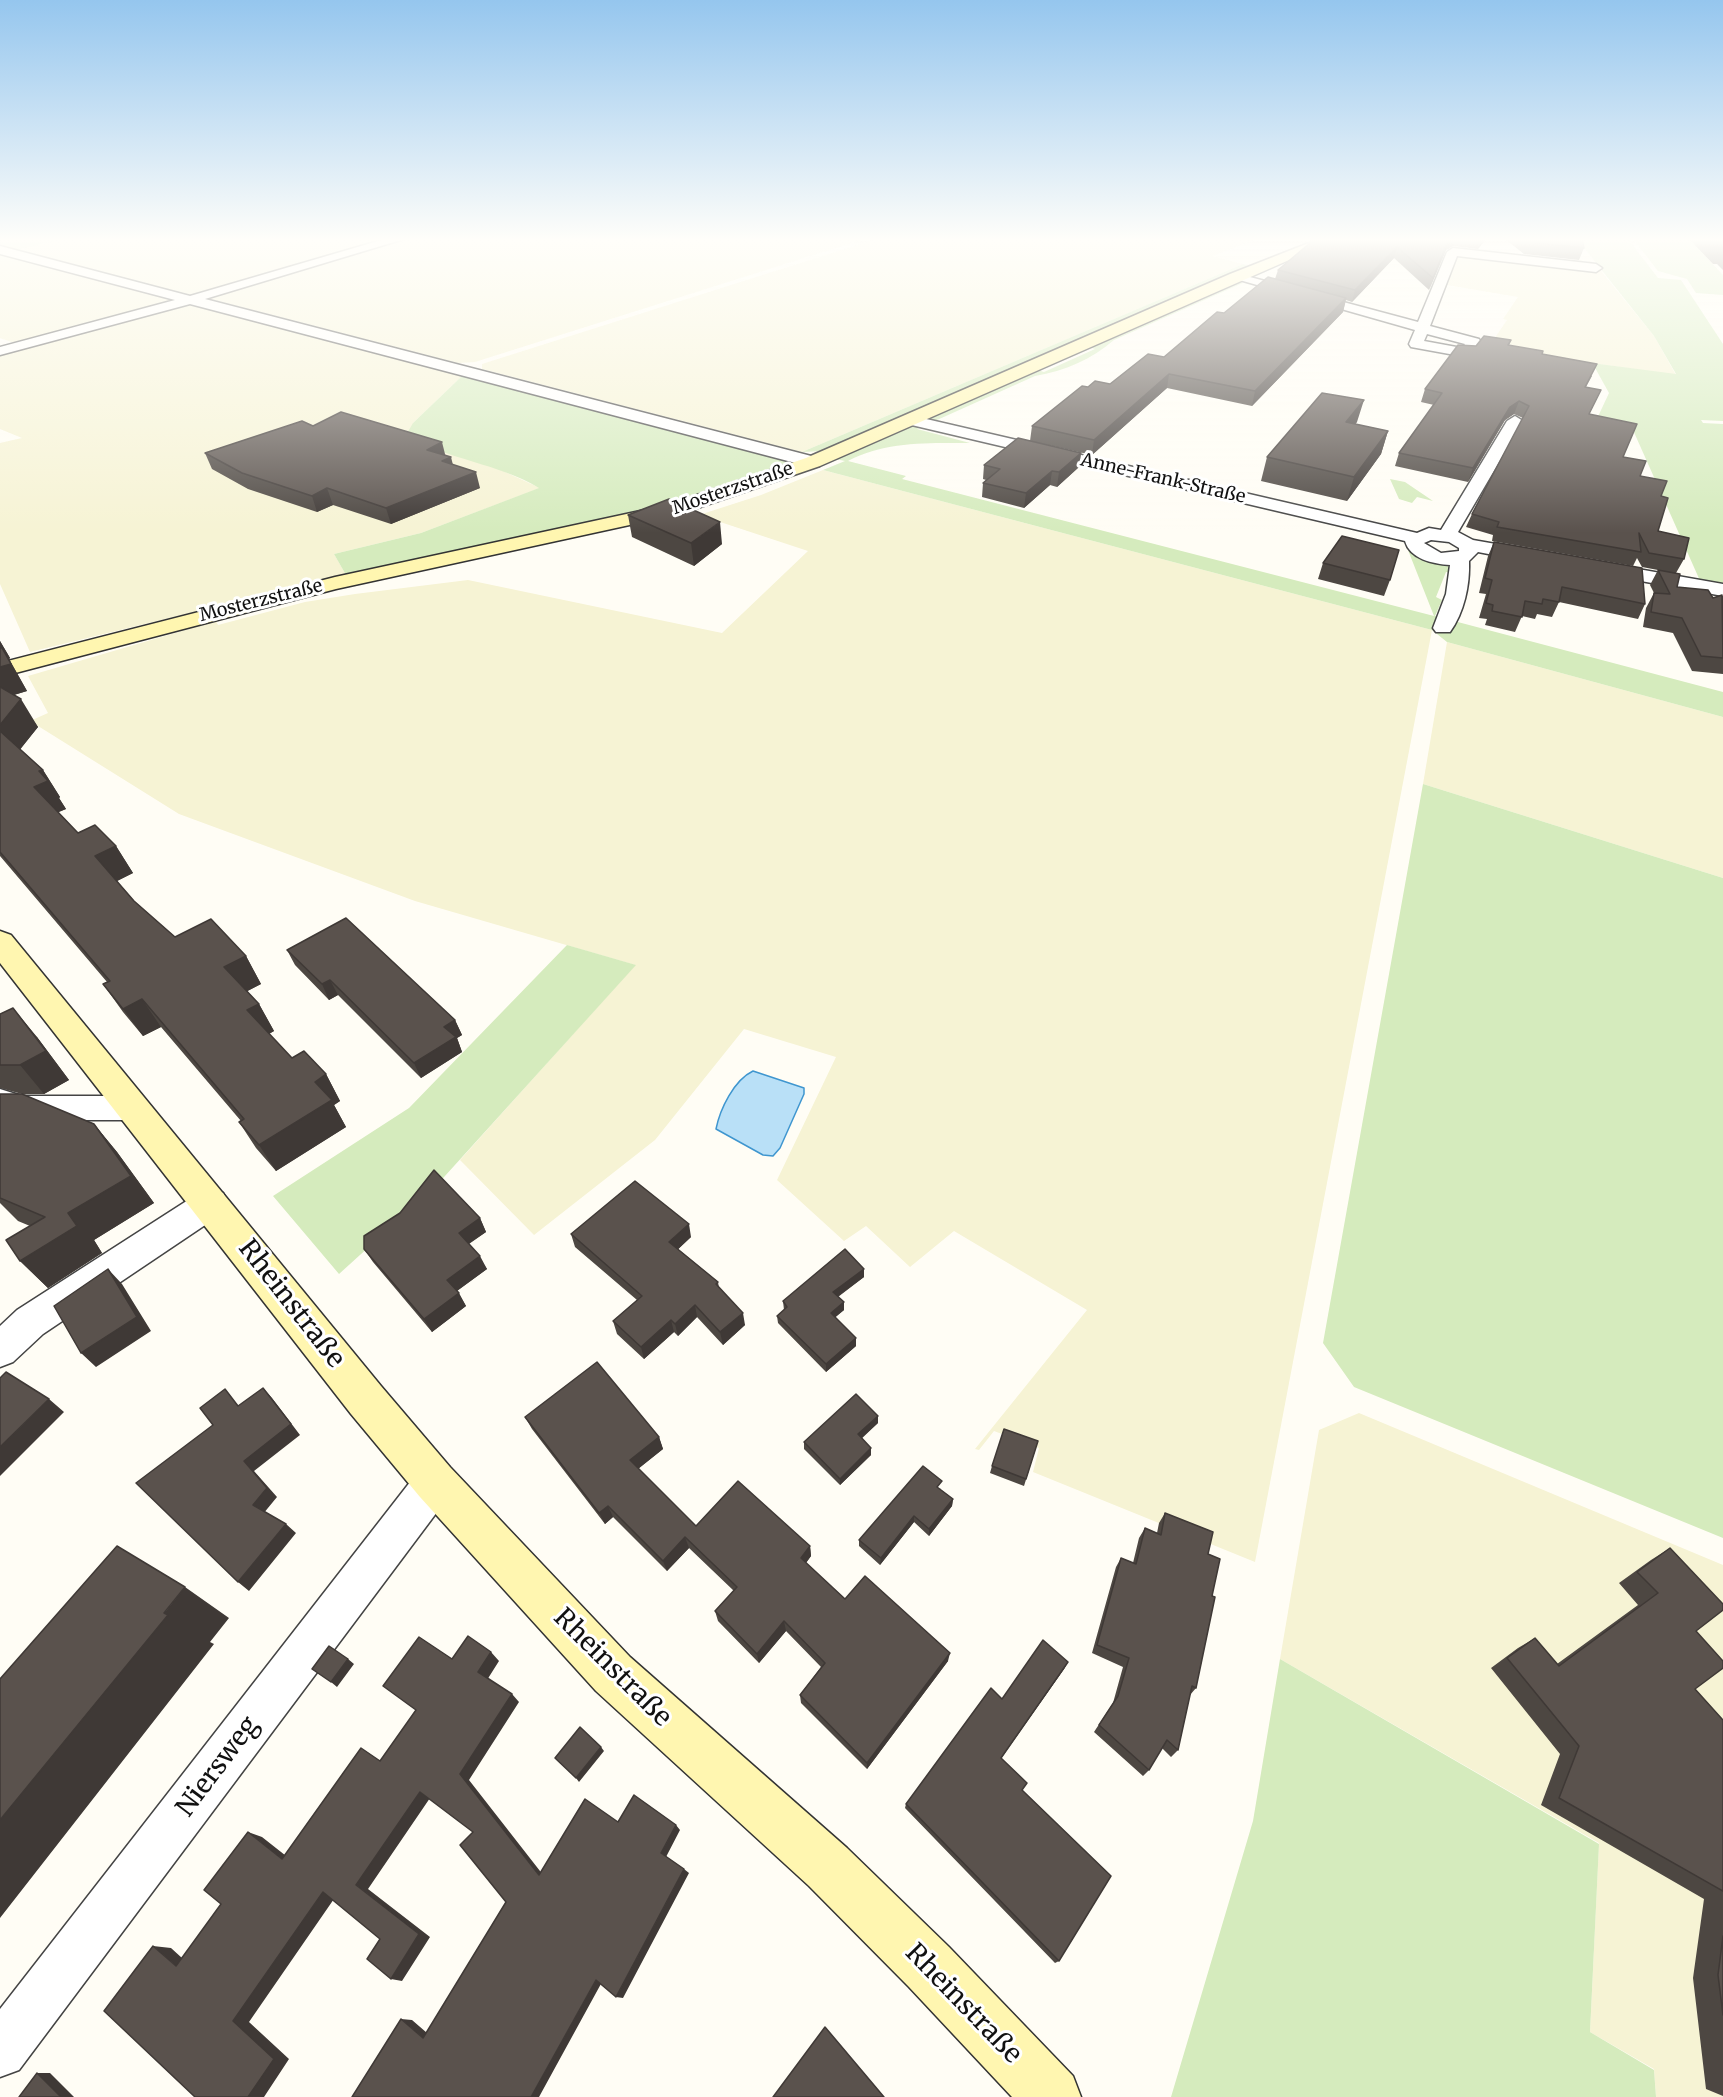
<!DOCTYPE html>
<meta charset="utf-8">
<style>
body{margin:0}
canvas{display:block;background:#fffdf5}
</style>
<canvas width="1723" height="2097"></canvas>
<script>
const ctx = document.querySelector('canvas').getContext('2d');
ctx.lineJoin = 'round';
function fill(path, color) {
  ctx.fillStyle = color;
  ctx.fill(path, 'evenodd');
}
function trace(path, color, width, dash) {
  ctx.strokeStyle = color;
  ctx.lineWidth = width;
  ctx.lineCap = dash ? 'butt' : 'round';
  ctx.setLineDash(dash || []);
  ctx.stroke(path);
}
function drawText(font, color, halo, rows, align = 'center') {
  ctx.font = font + ' Merriweather,serif';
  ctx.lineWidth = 6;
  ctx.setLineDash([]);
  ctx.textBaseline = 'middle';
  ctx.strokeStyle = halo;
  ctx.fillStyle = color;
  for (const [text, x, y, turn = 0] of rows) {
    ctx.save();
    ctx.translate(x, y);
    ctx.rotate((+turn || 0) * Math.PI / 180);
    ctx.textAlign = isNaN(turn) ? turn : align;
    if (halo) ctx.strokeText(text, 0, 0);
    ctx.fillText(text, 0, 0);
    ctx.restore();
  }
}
fill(new Path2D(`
 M62 239H393L206 294 190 295 17 250Z
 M404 239H864L475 362 458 363 210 299 211 295Z
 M876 239H1256L1213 256 1243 264 802 452 482 369V364Z
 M0 254 176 299 173 303 17 344 0 338Z
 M1463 256 1601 271 1654 336 1676 375 1563 359 1492 342 1507 320 1503 319 1518 297 1447 285 1455 259Z
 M188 303 462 376 413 423 423 446 490 465 540 488 421 533 334 554 346 575 30 652 0 584V443L22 438 0 429V353Z
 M823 470 1432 630 1255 1562 1033 1472 1039 1448 994 1431 979 1450 975 1449 1087 1310 954 1231 910 1267 866 1226 844 1241 777 1180 836 1057 744 1029 655 1140 534 1235 460 1160 635 965 415 901 179 814 30 721 48 713 28 676 216 621 218 625 305 602 355 594 468 580 722 633 808 551 699 515 761 495Z
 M1447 642 1723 717V878L1423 784Z
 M1359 1413 1723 1565V2097H1656L1654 2069 1590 2032 1599 1843 1280 1659 1319 1430Z`), '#f6f3d4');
fill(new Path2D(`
 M0 239H62L17 250 0 246Z
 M1577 239H1628L1658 278 1681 280 1723 344V421L1701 420 1703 423 1723 424V587L1701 583 1633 430 1595 423 1609 393 1594 366 1584 362 1676 374 1654 336Z
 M1633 239H1689L1723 275V295L1696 293 1687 279 1658 271Z
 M1243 264 1248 266 823 451 802 452Z
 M1233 283H1243L1114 340C1092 359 1065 371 1035 376L917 429 970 443C929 443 885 441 848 461L906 476 902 479 1434 616 1406 545 1429 558 1453 566V573L1446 572 1436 597 1442 600 1435 616 1723 692V717L1447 642 1432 630 823 470 845 461 835 459 1034 369 1044 372 1095 349 1086 346Z
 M462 376 794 463 695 497 644 511 346 575 334 554 421 533 539 488C498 463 447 460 406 435L413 423Z
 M1390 479 1405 482 1433 501 1417 497 1412 503 1399 499Z
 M1423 784 1723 878V1538L1354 1387 1323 1343Z
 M567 945 636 965 435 1187 339 1274 273 1196 409 1108Z
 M1280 1659 1599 1844 1590 2032 1654 2070 1656 2097H1171L1253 1821Z`), '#d5ebbd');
const water = new Path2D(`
 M753 1071 804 1088V1094L780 1148 773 1156 763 1155 716 1129C720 1109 734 1080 753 1071Z`);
fill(water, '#b9e0f7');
trace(water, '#3f96cf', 1.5);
const street = new Path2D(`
 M385 239H404L205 299 819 458 821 462 819 466H807L190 304 0 355V347L175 300 0 254V246L190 296Z
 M1453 248 1596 264 1602 268 1596 272 1457 256 1430 326 1479 339 1481 342 1471 356 1466 357 1411 347 1409 344 1415 330 1229 277 1235 273 1418 322 1447 252ZM1427 334 1465 344 1462 348 1424 341Z
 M909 415 1417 533 1429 528 1441 530 1507 421 1515 416 1523 421 1458 532 1473 540 1530 550 1539 556 1530 562 1478 552 1469 561C1470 585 1464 613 1450 632H1436L1433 628 1446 594 1450 565C1433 564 1410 559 1405 541L903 423 901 420 903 417ZM1431 540 1449 542 1459 548V551L1441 553 1424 543Z
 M1604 563 1723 584V596L1597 573 1594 569 1597 565Z
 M0 1089 22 1096H133L144 1099 149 1108 144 1117 133 1120H22L0 1113Z
 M211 1189 223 1193 228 1203 223 1213 43 1334 13 1362 0 1367V1326L17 1310 199 1193Z
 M435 1462 449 1468 455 1482 449 1496 19 2070 0 2077V2009L421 1468Z`);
const secondary = new Path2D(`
 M1319 239H1337L820 466 680 514 336 589 0 677V663L335 577 668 505 806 458 1230 274Z
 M0 931 11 935 381 1386 450 1467 630 1657 847 1848 949 1947 1073 2076 1081 2097H1012L909 1987 809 1886 596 1691 420 1497 351 1414 0 963Z`);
trace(street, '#444', 3);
trace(secondary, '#333', 3);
fill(street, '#fff');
fill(secondary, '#fff6b0');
fill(new Path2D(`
 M1320 239H1486L1478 249 1453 246 1446 250 1429 290 1394 258 1352 302 1346 300 1343 312 1252 406 1167 388 1092 455 1030 441 1032 426 1088 387 1110 384 1164 357 1224 313 1275 279 1278 270Z
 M1505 239H1582L1584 248 1579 260 1524 254Z
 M1689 239H1723V270L1717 264H1713Z
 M1511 340 1509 345 1542 354 1592 376 1586 387 1590 415 1623 457 1661 496 1658 531 1684 559 1676 573 1677 587 1713 598 1723 596V674L1692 671 1673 633 1643 627 1646 608 1654 593 1650 585 1658 570 1642 567 1637 558 1633 566 1492 541 1493 535 1466 527 1472 514 1523 418 1514 414 1505 420 1468 482 1395 466 1399 453 1434 405 1421 402 1425 389 1476 346Z
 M1357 422 1355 424 1388 431 1381 454 1347 501 1261 481 1267 457Z
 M313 426 446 455 453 465 480 488 391 524 333 505 317 512 248 489 212 469 205 453Z
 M1081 453 1079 467 1057 487 1050 485 1024 508 982 497 983 483 986 480 983 479 984 465Z
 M628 515 722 544 694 566 632 537Z
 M1494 542 1645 604 1638 619 1559 602 1552 617 1537 614 1535 619 1522 616 1515 632 1485 625 1487 619 1479 618 1486 594 1479 593 1488 556Z
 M1323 563 1390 580 1384 596 1318 579Z
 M0 641 10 658 9 659 27 691 14 695 38 727 20 749 43 770 60 797 59 798 66 809 58 812 78 833 116 846 133 873 117 881 134 901 175 937 246 956 261 984 247 991 259 1004 274 1031 269 1034 292 1058 326 1074 340 1101 334 1105 346 1127 276 1171 256 1148 239 1122 241 1121 161 1027 143 1036 123 1012 103 984 107 982 0 856Z
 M287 950 455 1020 462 1035 457 1038 462 1052 421 1078 338 995 329 1000 295 965Z
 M0 1014 37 1037 69 1080 44 1094H22L0 1088Z
 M0 1094 94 1124 117 1152 154 1203 94 1240 102 1253 48 1288 20 1261 30 1226 18 1221 0 1203Z
 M480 1218 486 1232 469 1244 487 1269 457 1291 466 1306 432 1332 373 1262 364 1249Z
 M571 1234 691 1237 678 1249 718 1282 719 1288 745 1325 723 1345 697 1317 678 1336 674 1332 644 1359 617 1334 613 1321 637 1300 575 1247Z
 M864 1269V1277L838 1297 844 1302V1310L835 1317 856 1338V1346L826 1372 778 1323 777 1316 784 1310 783 1301Z
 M525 1417 659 1437 663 1449 638 1469 696 1526 810 1546 811 1556 806 1563 845 1599 948 1661 867 1769 801 1703 800 1695 821 1667 786 1631 759 1663 718 1621 715 1611 734 1591 689 1548 667 1571 613 1517 605 1524 532 1429Z
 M878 1423 861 1438 871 1455 840 1485 804 1449V1442Z
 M1038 1441 1024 1486 990 1473 992 1466Z
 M941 1488 940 1489 953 1499 952 1506 929 1536 914 1522 880 1565 859 1546V1540Z
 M1165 1513 1208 1554 1212 1596 1196 1688 1190 1695 1178 1750 1171 1757 1162 1748 1149 1770 1143 1776 1094 1732 1113 1703 1123 1667 1092 1653 1116 1567 1121 1558 1133 1563 1139 1538 1145 1528 1157 1533 1159 1523Z
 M1670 1548 1696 1631 1695 1689 1723 1720V2096L1706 2089 1693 1978 1704 1899 1541 1805 1560 1754 1491 1668 1518 1648 1535 1638 1557 1664 1638 1605 1619 1583 1651 1560Z
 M1068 1662 1064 1669 1001 1758 1023 1791 1059 1961 1055 1963 905 1808 906 1804Z`), '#4d4742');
fill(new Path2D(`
 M1449 239H1455L1453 246 1446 250 1429 290 1433 278Z
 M1482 239H1486L1478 249Z
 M1397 247 1394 258 1352 302 1355 290Z
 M1346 298 1343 312 1252 406 1255 391Z
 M1169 374 1167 388 1092 455 1094 440Z
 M1364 400 1357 422 1339 445 1346 422Z
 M1519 401 1514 414 1505 420 1468 482 1473 468 1510 407Z
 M1388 431 1381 454 1347 501 1354 477Z
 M442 442 446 458 427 450Z
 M1081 453 1079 467 1057 487 1059 472Z
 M451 457 455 473 442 461Z
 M1052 471 1050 485 1024 508 1026 493Z
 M476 472 480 488 391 524 386 508Z
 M327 488 333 505 317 512 312 496Z
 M720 522 722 544 694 566 691 543Z
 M0 641 10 658 9 659 27 691 0 699Z
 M21 699 38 727 15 756 0 733V725Z
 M43 770 60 797 59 798 66 809 52 815 34 787 39 771Z
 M116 846 133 873 113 883 95 856Z
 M246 956 261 984 240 995 224 967Z
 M330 980 338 995 329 1000 322 984Z
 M142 999 161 1027 143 1036 123 1009Z
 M259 1004 274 1031 263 1037 247 1010Z
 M13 1008 37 1037 69 1080 44 1094 20 1065Z
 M455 1020 462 1035 457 1038 462 1052 421 1078 414 1063 444 1027Z
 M326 1074 340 1101 334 1105 346 1127 276 1171 259 1145 315 1082Z
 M94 1124 117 1152 154 1203 94 1240 102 1253 48 1288 20 1261 68 1213Z
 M480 1218 486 1232 465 1246 459 1233Z
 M689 1224 691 1237 672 1255 669 1242Z
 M480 1256 487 1269 454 1293 447 1280Z
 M108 1269 122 1284 151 1331 96 1367 81 1353Z
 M864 1269V1277L833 1300V1292Z
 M459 1293 466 1306 432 1332 424 1319Z
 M844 1302V1310L831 1321V1313Z
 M695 1305 697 1317 678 1336 675 1324Z
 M743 1313 745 1325 723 1345 720 1332Z
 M671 1320 674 1332 644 1359 641 1347Z
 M856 1338V1346L826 1372V1364Z
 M263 1388 272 1398 300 1435 254 1471 277 1497 263 1514 253 1505 244 1461Z
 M49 1399 64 1412 0 1476V1447Z
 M878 1416V1423L858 1442V1434Z
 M659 1437 663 1449 634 1472 630 1460Z
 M871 1448V1455L840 1485V1479Z
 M953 1499 952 1506 929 1536V1529Z
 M608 1506 613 1517 605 1524 599 1513Z
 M914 1516V1522L880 1565 881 1558Z
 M286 1524 296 1533 249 1591 238 1582Z
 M685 1537 689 1548 667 1571 663 1561Z
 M810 1546 811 1556 802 1568 801 1558Z
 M185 1587 229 1618 210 1642 214 1644 0 1918V1820Z
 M784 1621 786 1631 759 1663 757 1654Z
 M491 1652 499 1661 487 1680 478 1672Z
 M950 1653 948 1661 867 1769V1763Z
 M348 1659 354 1664 337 1687 331 1682Z
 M1068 1662 1064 1669 998 1763 1001 1758Z
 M512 1694 519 1702 469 1780 547 1880 539 1875 460 1774Z
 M601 1747 604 1751 579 1782 576 1778Z
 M420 1792 430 1798 368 1889 430 1937 402 1981 391 1979 419 1934 356 1885Z
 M676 1825 680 1830 666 1857 661 1853Z
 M248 1832 262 1837 295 1863 282 1859Z
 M684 1869 689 1873 623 1998 616 1997Z
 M323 1892 336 1896 249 2022 289 2059 264 2097H248L233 2021Z
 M153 1946 171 1948 193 1968 176 1966Z
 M596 1980 602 1982 539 2097H531Z
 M401 2019 412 2020 434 2039 423 2038Z
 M37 2073H50L74 2097H61Z`), '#3f3936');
const building = new Path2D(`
 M1320 239H1449L1433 278 1397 247 1355 290 1278 270 1310 243Z
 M1524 239H1582L1584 248 1528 242Z
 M1268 277 1346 298 1255 391 1169 374 1094 440 1032 426 1082 386 1088 387 1095 381 1110 384 1148 354 1164 357 1217 312 1224 313Z
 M1484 336 1511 340 1508 345 1543 351 1542 354 1597 364 1585 387 1601 390 1589 414 1637 424 1623 457 1646 461 1640 476 1667 481 1661 496 1668 498 1658 531 1689 538 1684 559 1649 553 1639 533 1641 552 1497 527 1499 522 1472 514 1529 406 1519 401 1510 407 1473 468 1399 453 1442 393 1425 389 1458 345 1476 346Z
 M1322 393 1364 400 1346 422 1388 431 1354 477 1267 457Z
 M341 412 442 442 427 450 451 457 442 461 476 472 386 508 327 488 312 496 242 473 205 453 302 421 313 426Z
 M1018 438 1081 453 1059 472 1052 471 1026 493 983 483 1000 469 984 465Z
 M669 499 720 522 691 543 628 515Z
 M1342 536 1399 550 1390 580 1323 563Z
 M1494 542 1642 568 1645 604 1562 587 1559 602 1543 599 1542 604 1525 601 1522 617 1492 611 1493 605 1486 603 1492 580 1485 578Z
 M1658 570 1680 574 1677 587 1708 590 1713 598 1722 595 1723 658 1701 656 1682 618 1651 612 1654 593 1670 594Z
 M0 648H2L11 664 0 667Z
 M0 687 21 699 0 725Z
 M0 731 43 770 39 771 48 781 34 787 78 833 95 825 116 846 95 856 134 901 175 937 211 919 246 956 224 967 259 1004 247 1010 292 1058 304 1051 326 1074 315 1082 332 1100 259 1145 239 1122 244 1119 142 999 123 1009 103 984 110 981 0 852Z
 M346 918 455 1020 444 1027 456 1037 414 1063 330 980 322 984 287 950Z
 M13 1008 46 1051 20 1065H0V1014Z
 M0 1094H22L94 1124 131 1176 68 1213 77 1226 20 1261 6 1240 45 1217 0 1198Z
 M434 1170 480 1218 459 1233 480 1256 447 1280 459 1293 424 1319 364 1249V1236L400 1213Z
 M635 1181 689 1224 669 1242 718 1282 716 1284 743 1313 720 1332 695 1305 675 1324 671 1320 641 1347 613 1321 642 1296 571 1234Z
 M845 1249 864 1269 833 1292 844 1302 831 1313 856 1338 826 1364 777 1316 787 1307 783 1301Z
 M108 1269 137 1317 81 1353 54 1306Z
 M597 1362 659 1437 630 1460 696 1526 738 1481 810 1546 801 1558 845 1599 865 1576 950 1653 867 1763 800 1695 825 1663 784 1621 757 1654 715 1611 737 1587 685 1537 663 1561 608 1506 599 1513 525 1417Z
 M6 1372 49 1399 0 1447V1378Z
 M263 1388 291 1424 244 1461 267 1488 253 1505 286 1524 238 1582 136 1483 213 1425 200 1408 225 1389 238 1406Z
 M856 1394 878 1416 858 1434 871 1448 840 1479 804 1442Z
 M1004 1429 1038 1441 1026 1479 992 1466Z
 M923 1466 942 1481 937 1487 953 1499 929 1529 914 1516 881 1558 859 1540Z
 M1165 1513 1213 1532 1208 1554 1220 1559 1212 1596 1215 1597 1196 1688 1192 1686 1178 1750 1167 1740 1149 1770 1099 1725 1118 1696 1129 1658 1097 1645 1121 1558 1136 1564 1145 1528 1161 1535Z
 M117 1546 185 1587 164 1613 168 1615 0 1820V1679Z
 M1670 1548 1723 1604V1610L1696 1631 1723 1661V1668L1695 1689 1723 1720V1891L1559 1798 1579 1746 1507 1658 1535 1638 1559 1666 1658 1593 1637 1572Z
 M468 1636 491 1652 478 1672 512 1694 460 1774 539 1875 585 1799 618 1822 634 1795 676 1825 661 1853 684 1869 616 1997 596 1980 531 2097H352L401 2019 423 2038 506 1902 460 1845 473 1832 420 1792 356 1885 419 1934 391 1979 367 1959 380 1939 323 1892 233 2021 274 2059 248 2097H195L104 2011 153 1946 176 1966 221 1904 204 1890 248 1832 282 1859 361 1748 380 1761 416 1710 383 1686 419 1637 452 1659Z
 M1043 1640 1068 1662 1001 1758 1027 1783 1022 1790 1111 1876 1059 1961 906 1804 991 1688 1002 1699Z
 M329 1646 348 1659 331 1682 312 1669Z
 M580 1727 601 1747 576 1778 555 1758Z
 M1723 1936V2015L1718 1975Z
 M825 2027 884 2097H773Z
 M37 2073 61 2097H19Z`);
fill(building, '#5a524d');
trace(building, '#3f3936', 1.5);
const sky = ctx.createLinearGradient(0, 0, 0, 533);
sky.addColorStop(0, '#95c6ee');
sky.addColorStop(0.45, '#fffefa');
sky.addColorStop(1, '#fffefa00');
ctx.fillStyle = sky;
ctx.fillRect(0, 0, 1723, 533);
drawText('18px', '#111', '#fff', [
 ["Anne-Frank-Straße",1163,479,13],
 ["Mosterzstraße",733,489,-19],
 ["Mosterzstraße",261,601,-14]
]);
drawText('26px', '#111', '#fff', [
 ["Rheinstraße",291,1304,52],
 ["Rheinstraße",612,1668,45],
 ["Niersweg",218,1767,-53],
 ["Rheinstraße",963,2004,46]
]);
</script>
